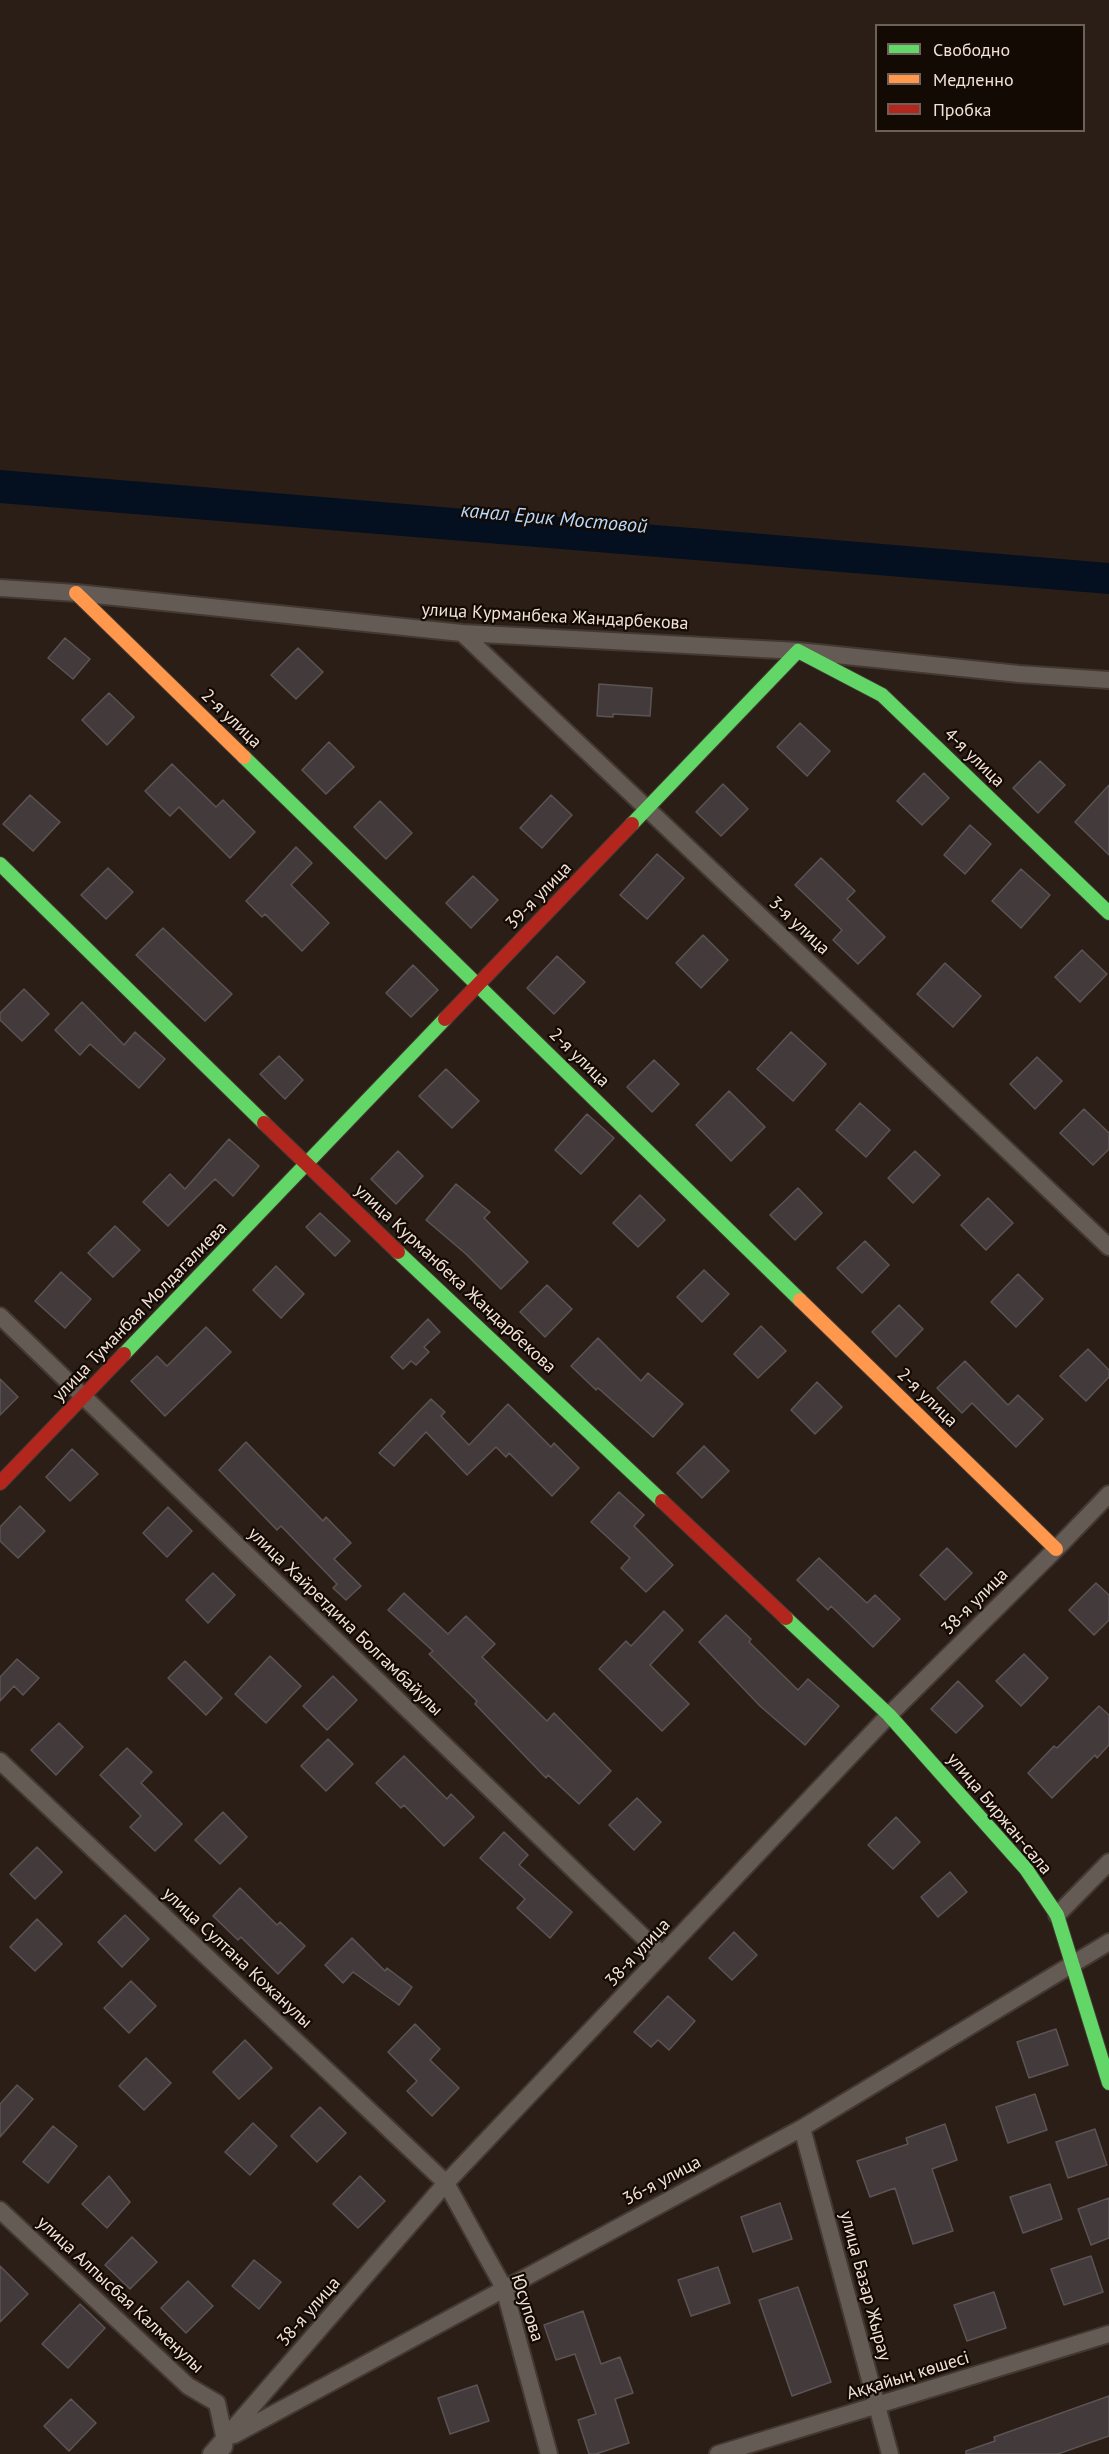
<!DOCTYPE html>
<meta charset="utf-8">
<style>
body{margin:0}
#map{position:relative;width:1109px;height:2454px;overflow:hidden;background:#2b1e16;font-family:"PT Sans",sans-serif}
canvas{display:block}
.legend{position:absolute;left:875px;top:24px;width:210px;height:108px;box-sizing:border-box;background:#130a04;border:2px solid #6c6059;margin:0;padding:8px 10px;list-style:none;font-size:18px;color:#f2e2d8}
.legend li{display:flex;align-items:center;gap:12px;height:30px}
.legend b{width:30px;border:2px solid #6c6059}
</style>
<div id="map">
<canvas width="1109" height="2454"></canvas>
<ul class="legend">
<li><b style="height:8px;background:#63d668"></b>Свободно</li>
<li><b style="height:8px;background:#ff974d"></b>Медленно</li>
<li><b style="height:8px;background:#b3261e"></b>Пробка</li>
</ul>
</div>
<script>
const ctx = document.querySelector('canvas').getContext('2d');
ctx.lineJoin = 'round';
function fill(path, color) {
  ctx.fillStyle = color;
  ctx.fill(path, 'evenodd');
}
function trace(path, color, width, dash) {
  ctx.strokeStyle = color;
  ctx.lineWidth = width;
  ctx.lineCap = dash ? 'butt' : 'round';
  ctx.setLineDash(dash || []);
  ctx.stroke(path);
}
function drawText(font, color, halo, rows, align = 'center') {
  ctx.font = font + ' "PT Sans",sans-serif';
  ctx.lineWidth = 4.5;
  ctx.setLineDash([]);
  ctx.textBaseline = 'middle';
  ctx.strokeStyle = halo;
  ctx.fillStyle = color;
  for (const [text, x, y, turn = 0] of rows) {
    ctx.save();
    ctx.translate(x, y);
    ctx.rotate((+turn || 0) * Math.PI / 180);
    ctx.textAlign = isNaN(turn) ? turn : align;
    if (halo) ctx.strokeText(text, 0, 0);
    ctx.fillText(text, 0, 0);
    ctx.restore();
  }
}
fill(new Path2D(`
 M0 470 1109 563V594L0 503Z`), '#040f20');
const building = new Path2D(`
 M65 638 90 659 73 679 48 658Z
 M298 648 323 672 296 699 271 675Z
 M599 684 652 688 650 716 613 714V717L597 716Z
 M109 693 134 717 107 745 82 720Z
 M800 723 830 751 807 776 777 747Z
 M329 742 354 767 326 794 302 770Z
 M1040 761 1065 785 1038 813 1013 788Z
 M172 764 216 807 223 800 255 832 230 858 179 807 170 816 145 791Z
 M924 773 949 798 922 825 897 801Z
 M723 784 748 809 721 836 696 812Z
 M1109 785V855L1075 822Z
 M30 795 60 822 33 851 3 824Z
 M551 795 572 815 542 848 520 828Z
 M380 801 412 833 386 859 354 827Z
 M970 825 991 844 965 874 944 855Z
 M296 847 312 863 291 885 329 923 302 951 265 914 262 917 246 901Z
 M657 854 684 878 647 919 620 895Z
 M821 858 855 891 847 899 885 937 858 964 833 940 842 930 795 885Z
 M108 868 133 892 106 919 81 895Z
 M1021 869 1050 895 1021 928 992 901Z
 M473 876 498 900 471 928 446 903Z
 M163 928 232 994 205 1021 136 955Z
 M703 935 728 960 701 988 676 963Z
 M1082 950 1107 974 1080 1002 1055 977Z
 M557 956 585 982 554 1014 527 988Z
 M945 963 981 996 953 1027 917 994Z
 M413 965 438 990 411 1017 386 993Z
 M24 989 49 1014 22 1041 0 1020V1013Z
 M82 1002 124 1045 135 1032 165 1059 139 1088 90 1044 80 1055 55 1030Z
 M791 1032 826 1064 793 1101 757 1069Z
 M279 1056 303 1080 285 1099 260 1074Z
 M1037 1057 1062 1081 1035 1109 1010 1084Z
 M654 1060 679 1084 652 1112 627 1087Z
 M446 1069 479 1101 452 1128 419 1096Z
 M729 1091 765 1127 731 1161 696 1125Z
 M860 1103 890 1130 866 1157 836 1130Z
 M1084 1109 1109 1133V1149L1093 1165 1060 1133Z
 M587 1114 614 1138 581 1174 555 1150Z
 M229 1139 259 1166 233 1196 215 1179 168 1226 143 1202 170 1174 185 1189Z
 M398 1151 423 1176 396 1204 371 1179Z
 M915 1151 940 1175 913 1203 888 1178Z
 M456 1184 490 1212 484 1218 528 1262 501 1289 466 1254 426 1220Z
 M798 1188 822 1213 795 1240 770 1215Z
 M640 1195 665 1220 638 1247 613 1223Z
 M988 1198 1013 1223 986 1250 961 1225Z
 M320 1213 350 1241 335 1256 306 1227Z
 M115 1226 140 1250 113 1277 88 1253Z
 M865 1241 889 1265 862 1293 837 1268Z
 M276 1266 304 1294 281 1318 253 1290Z
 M704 1270 729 1294 702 1322 677 1297Z
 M61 1272 91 1299 65 1328 35 1301Z
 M1018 1274 1043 1299 1016 1327 991 1302Z
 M547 1285 572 1309 545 1337 520 1312Z
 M899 1305 923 1329 896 1357 872 1332Z
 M428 1319 440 1332 424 1347 429 1352 416 1365 411 1361 403 1369 391 1357Z
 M761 1326 786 1351 758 1378 734 1354Z
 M206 1327 231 1352 165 1416 131 1381 157 1356 167 1366Z
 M598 1338 641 1381 648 1373 683 1404 653 1437 598 1388 596 1390 571 1366Z
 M1088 1349 1109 1370V1377L1086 1401 1060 1376Z
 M965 1361 1008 1405 1018 1395 1043 1419 1016 1447 972 1403 962 1413 937 1388Z
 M0 1379 18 1397 0 1415Z
 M817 1382 842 1407 815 1434 791 1410Z
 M431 1399 445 1412 441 1416 469 1445 508 1404 551 1447 554 1443 579 1468 552 1496 509 1453 506 1457 496 1447 467 1475 426 1432 394 1466 379 1453Z
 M246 1442 323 1521 326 1517 351 1543 334 1559 361 1586 346 1600 333 1588 337 1584 281 1526 277 1530 219 1470Z
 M704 1446 729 1471 702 1498 677 1473Z
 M72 1449 98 1474 70 1501 46 1477Z
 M619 1492 644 1515 634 1526 673 1565 646 1592 621 1568 630 1558 591 1522Z
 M20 1506 45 1531 18 1558 0 1541V1527Z
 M168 1507 192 1531 167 1557 143 1533Z
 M947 1548 972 1573 945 1600 920 1575Z
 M819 1558 867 1603 875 1595 900 1619 873 1647 831 1606 828 1610 797 1580Z
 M213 1573 235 1595 208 1623 186 1600Z
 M1096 1583 1109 1595V1620L1094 1635 1069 1610Z
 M404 1593 448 1634 466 1616 495 1644 482 1657 547 1721 554 1713 611 1771 579 1804 548 1775 546 1778 475 1704 477 1701 429 1654 433 1651 388 1610Z
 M664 1611 683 1630 650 1665 689 1704 662 1731 599 1669 626 1641 631 1646Z
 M726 1615 751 1639 749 1642 798 1690 808 1679 839 1706 805 1745 760 1706 699 1642Z
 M1024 1654 1048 1678 1021 1706 996 1681Z
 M270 1656 301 1686 266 1723 235 1694Z
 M17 1659 39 1678 23 1695 14 1686 0 1701V1677Z
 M185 1661 222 1698 206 1715 168 1678Z
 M333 1676 357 1700 327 1730 303 1706Z
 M958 1681 983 1706 956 1733 931 1709Z
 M1099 1706 1109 1715V1745L1097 1758 1095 1755 1052 1798 1028 1773 1054 1746 1057 1748Z
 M59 1723 83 1747 56 1775 31 1750Z
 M328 1739 353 1764 326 1791 301 1766Z
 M127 1748 152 1772 141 1783 182 1824 155 1851 130 1827 141 1816 100 1775Z
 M404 1756 447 1799 451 1794 474 1817 444 1846 404 1805 401 1808 376 1783Z
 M637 1798 661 1822 634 1850 609 1825Z
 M223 1812 247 1837 220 1864 195 1840Z
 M896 1817 920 1842 893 1869 868 1845Z
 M504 1832 528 1855 519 1865 572 1912 550 1938 517 1908 525 1899 480 1858Z
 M37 1847 62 1872 35 1899 10 1874Z
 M950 1872 967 1892 938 1917 921 1897Z
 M240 1888 277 1925 280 1922 305 1946 278 1974 241 1937 238 1940 213 1916Z
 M125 1915 149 1939 122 1967 98 1942Z
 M37 1919 62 1944 35 1971 10 1947Z
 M734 1932 757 1955 732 1980 709 1958Z
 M352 1938 385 1971 387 1968 412 1987 399 2005 353 1972 343 1983 325 1965Z
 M131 1981 156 2006 129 2033 104 2008Z
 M668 1996 695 2021 669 2050 658 2040 651 2047 634 2032Z
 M415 2024 440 2049 430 2060 459 2088 432 2116 407 2091 417 2081 388 2052Z
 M1056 2029 1068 2065 1029 2078 1017 2042Z
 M245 2040 272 2068 239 2099 213 2072Z
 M146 2058 171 2083 144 2110 119 2086Z
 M17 2085 33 2099 0 2137V2104Z
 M1035 2094 1047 2130 1008 2143 996 2107Z
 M320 2107 346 2133 317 2162 291 2136Z
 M253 2123 277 2146 250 2175 225 2152Z
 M945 2124 957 2160 932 2169 953 2231 913 2244 895 2188 870 2197 857 2161 908 2144 906 2138Z
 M53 2126 77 2146 48 2183 23 2162Z
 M1095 2129 1107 2165 1068 2178 1056 2142Z
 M109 2176 130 2202 107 2228 82 2204Z
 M360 2176 385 2201 358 2228 333 2204Z
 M1050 2184 1062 2219 1023 2233 1010 2197Z
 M1109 2198V2238L1091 2245 1078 2209Z
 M780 2203 792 2239 753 2252 741 2217Z
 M132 2237 157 2262 130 2289 105 2265Z
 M1091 2256 1103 2292 1064 2305 1051 2269Z
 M254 2260 281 2282 259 2309 232 2286Z
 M0 2266 28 2294 0 2322Z
 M718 2267 730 2303 691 2316 678 2280Z
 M188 2281 213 2306 186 2333 161 2308Z
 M798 2287 831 2382 792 2396 759 2300Z
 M994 2292 1006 2328 967 2341 954 2305Z
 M80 2304 105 2328 68 2368 42 2344Z
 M583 2311 601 2364 620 2357 633 2393 615 2399 629 2443 596 2454H589L578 2420 596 2414 575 2354 556 2360 544 2325Z
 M477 2385 489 2421 450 2434 438 2398Z
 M1109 2396V2436L1058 2454H966V2451L995 2441 994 2437Z
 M71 2399 96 2423 69 2451 44 2426Z`);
fill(building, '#433b3b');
trace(building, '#5b5354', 1.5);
const street = new Path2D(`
 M0 588 76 593 462 633 798 651 1019 674 1109 680
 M462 633 1109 1247
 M0 1316 662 1955
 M0 1761 446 2183 504 2288 549 2454
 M1057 1915 1109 1862
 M802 2128 890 2454
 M0 2210 188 2386 217 2403 225 2440 224 2447
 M234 2435 802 2128 1109 1942
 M211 2454 446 2183 889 1715 1056 1549 1109 1494
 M718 2454 1109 2334`);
const fast = new Path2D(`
 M244 757 800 1300
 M632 824 798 651 882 695 1109 913
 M0 864 264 1123
 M398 1252 662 1501
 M124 1354 445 1019
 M786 1618 889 1715 1026 1869 1057 1915 1109 2083`);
const slow = new Path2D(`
 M76 593 244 757
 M800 1300 1056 1549`);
const jam = new Path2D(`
 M445 1019 632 824
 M264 1123 398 1252
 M0 1483 124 1354
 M662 1501 786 1618`);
trace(street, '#433932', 20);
trace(fast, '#433932', 16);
trace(slow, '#433932', 16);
trace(jam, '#433932', 16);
trace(street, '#655b55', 16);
trace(fast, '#63d668', 14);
trace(slow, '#ff974d', 14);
trace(jam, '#b3261e', 14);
drawText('18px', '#f2e2d8', '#130a04', [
 ["улица Курманбека Жандарбекова",555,617,3],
 ["2-я улица",231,719,44],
 ["4-я улица",974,758,44],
 ["39-я улица",539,896,-46],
 ["3-я улица",799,926,43],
 ["2-я улица",579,1058,44],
 ["улица Курманбека Жандарбекова",455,1279,43],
 ["улица Туманбая Молдагалиева",140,1312,-46],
 ["2-я улица",927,1398,44],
 ["38-я улица",975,1602,-45],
 ["улица Хайретдина Болгамбайулы",345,1622,44],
 ["улица Биржан-сала",999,1814,50],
 ["38-я улица",638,1953,-47],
 ["улица Султана Кожанулы",237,1958,43],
 ["36-я улица",662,2181,-28],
 ["улица Базар Жырау",865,2286,75],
 ["улица Алпысбая Калменулы",120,2295,43],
 ["Юсупова",527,2308,72],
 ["38-я улица",309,2312,-49],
 ["Аққайың көшесі",908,2376,-17]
]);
drawText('italic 20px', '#b7d9fe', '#130a04', [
 ["канал Ерик Мостовой",554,519,5]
]);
</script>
